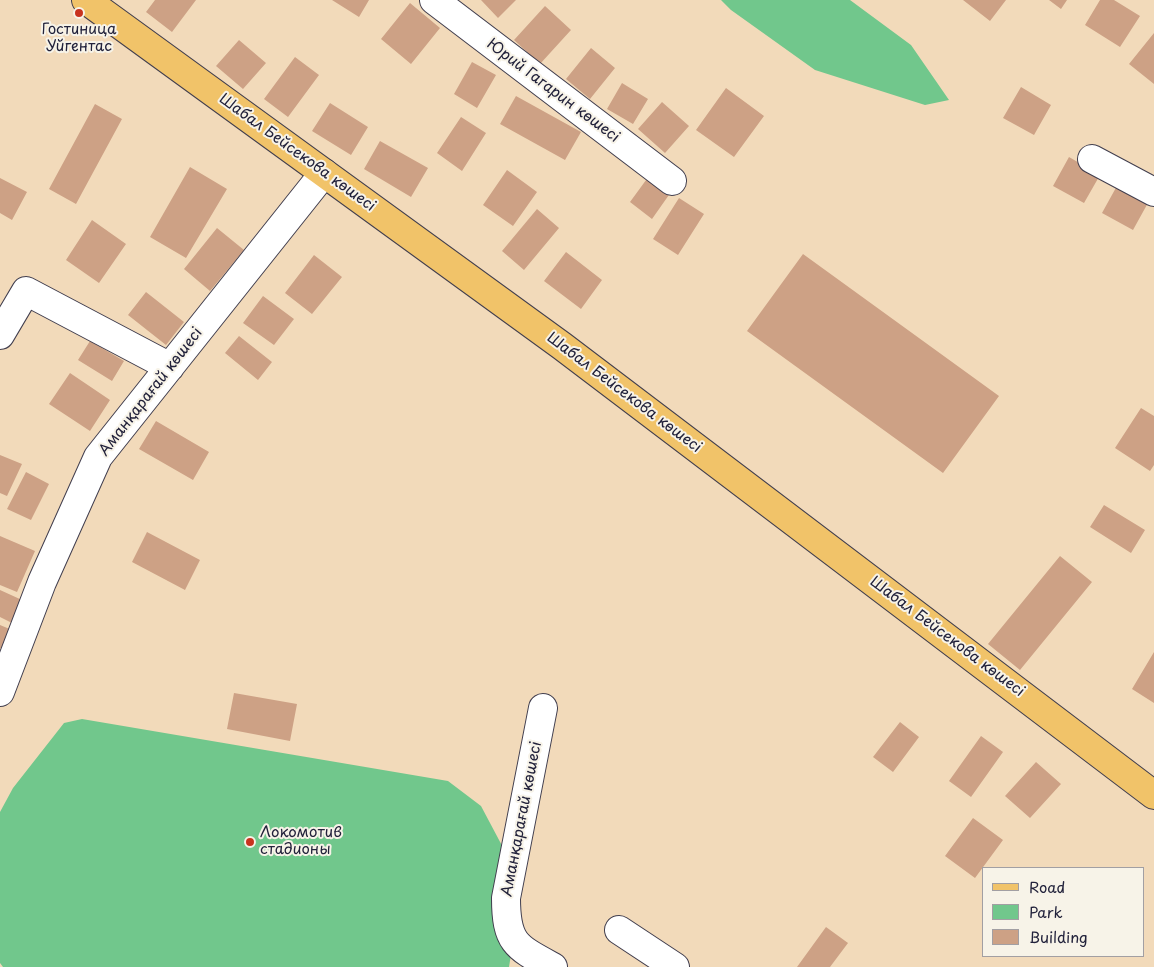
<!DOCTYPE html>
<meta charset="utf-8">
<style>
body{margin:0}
#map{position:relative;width:1154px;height:967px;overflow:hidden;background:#f2daba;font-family:"Playpen Sans",sans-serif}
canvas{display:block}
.legend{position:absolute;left:982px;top:867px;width:162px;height:90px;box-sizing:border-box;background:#f7f3e8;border:1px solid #a29fa3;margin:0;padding:6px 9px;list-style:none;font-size:15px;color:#22223b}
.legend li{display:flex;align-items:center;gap:10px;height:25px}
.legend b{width:25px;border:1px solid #a29fa3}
</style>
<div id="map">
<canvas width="1154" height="967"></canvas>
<ul class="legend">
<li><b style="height:6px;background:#f1c369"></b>Road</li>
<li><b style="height:14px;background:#71c78c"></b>Park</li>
<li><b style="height:14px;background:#cda185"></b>Building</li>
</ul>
</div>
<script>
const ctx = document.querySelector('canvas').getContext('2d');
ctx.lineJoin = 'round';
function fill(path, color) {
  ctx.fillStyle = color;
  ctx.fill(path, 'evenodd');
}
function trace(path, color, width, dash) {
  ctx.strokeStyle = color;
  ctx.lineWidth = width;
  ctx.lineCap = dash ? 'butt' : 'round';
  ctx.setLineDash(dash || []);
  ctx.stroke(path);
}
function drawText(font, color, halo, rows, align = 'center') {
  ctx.font = font + ' "Playpen Sans",sans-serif';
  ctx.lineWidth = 4;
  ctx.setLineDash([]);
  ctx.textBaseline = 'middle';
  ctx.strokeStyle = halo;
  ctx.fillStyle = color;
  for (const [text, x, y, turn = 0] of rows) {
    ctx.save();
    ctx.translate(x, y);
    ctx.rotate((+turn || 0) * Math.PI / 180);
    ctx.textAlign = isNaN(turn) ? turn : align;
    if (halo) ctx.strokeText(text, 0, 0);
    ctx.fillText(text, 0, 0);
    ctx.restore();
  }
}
fill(new Path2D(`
 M721 0H850L911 45 949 100 925 105 815 70 731 10Z
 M82 719 448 781 481 806 516 872 519 905 509 967H3L0 963V812L13 788 64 723Z`), '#71c78c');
fill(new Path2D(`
 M155 0H196L172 32 146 12Z
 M332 0H369L359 17Z
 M481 0H516L498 18Z
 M963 0H1006L990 21Z
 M1049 0H1067L1061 9Z
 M1100 0H1114L1140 16 1120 47 1085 25Z
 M410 3 440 28 411 64 381 39Z
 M545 6 571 30 540 64 514 40Z
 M1154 33V84L1129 64Z
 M239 40 266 63 243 89 216 66Z
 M591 48 615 68 590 99 566 79Z
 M295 57 319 75 288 117 264 99Z
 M472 62 496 75 477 108 454 94Z
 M622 83 648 99 633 124 607 109Z
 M1021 87 1051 105 1034 135 1003 118Z
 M726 88 764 116 734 157 696 130Z
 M516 96 581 132 565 160 500 124Z
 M662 102 689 126 665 153 638 129Z
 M330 103 368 127 351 155 312 131Z
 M95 104 122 119 76 204 49 189Z
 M461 117 486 133 462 171 437 153Z
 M380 141 428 168 411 197 364 169Z
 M1069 157 1100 175 1084 203 1053 186Z
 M190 167 227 189 186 258 150 237Z
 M507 170 537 192 513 226 483 205Z
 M649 176 671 192 652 219 630 202Z
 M0 178 27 192 12 220 0 213Z
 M1118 184 1149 201 1133 230 1102 213Z
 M679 198 704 214 678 255 653 239Z
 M537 209 559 228 524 270 502 251Z
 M92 220 126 244 99 283 66 260Z
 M217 228 244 250 210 291 184 269Z
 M566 252 602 280 581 309 544 281Z
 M803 254 999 396 943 473 747 331Z
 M314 255 342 277 312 314 285 293Z
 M146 292 184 322 166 345 128 315Z
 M263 296 294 319 274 345 243 323Z
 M239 336 272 362 258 380 225 353Z
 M90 341 124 361 112 381 78 360Z
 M70 373 110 400 90 431 49 404Z
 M1141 408 1154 416V465L1150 471 1115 448Z
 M156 421 209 452 193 480 139 449Z
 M0 455 22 464 7 496 0 493Z
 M26 472 49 484 31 520 7 509Z
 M1104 505 1145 530 1131 553 1090 527Z
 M147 532 200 560 185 590 132 562Z
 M0 536 35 551 17 592 0 585Z
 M1060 556 1092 582 1020 670 988 644Z
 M0 590 22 600 12 623 0 617Z
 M0 625 12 630 3 649 0 648Z
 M1154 652V703L1132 689Z
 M234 693 297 704 290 741 227 729Z
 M900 722 919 737 893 772 873 757Z
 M981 736 1003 752 971 797 949 781Z
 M1036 762 1061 784 1030 818 1005 796Z
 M973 818 1003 840 975 878 945 856Z
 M826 927 848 943 830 967H797Z`), '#cda185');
const minor = new Path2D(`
 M434 0 672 181
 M1092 159 1154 192
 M0 335 26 291 170 367
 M0 692 42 582 98 457 324 173
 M543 708 506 898C506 943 516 947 553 967
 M619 930 675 967`);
const major = new Path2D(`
 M86 0 562 346 1154 795`);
trace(minor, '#413e4e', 30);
trace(major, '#413e4e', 30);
trace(minor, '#fff', 28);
trace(major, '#f1c369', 28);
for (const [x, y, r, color] of [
 [79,13,5,"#c8321e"],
 [250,842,5,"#c8321e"]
]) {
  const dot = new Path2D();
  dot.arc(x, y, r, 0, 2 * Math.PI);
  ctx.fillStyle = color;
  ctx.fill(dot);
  trace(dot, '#f7f3e8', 2);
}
drawText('15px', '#22223b', '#f7f3e8', [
 ["Гостиница",79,30],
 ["Уйгентас",79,47],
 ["Локомотив",260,833,"left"],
 ["стадионы",260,850,"left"]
]);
drawText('15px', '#22223b', '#f7f3e8', [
 ["Юрий Гагарин көшесі",553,91,37],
 ["Шабал Бейсекова көшесі",297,153,36],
 ["Аманқарағай көшесі",151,392,-52],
 ["Шабал Бейсекова көшесі",624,393,37],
 ["Шабал Бейсекова көшесі",947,637,37],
 ["Аманқарағай көшесі",522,819,-79]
]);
</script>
